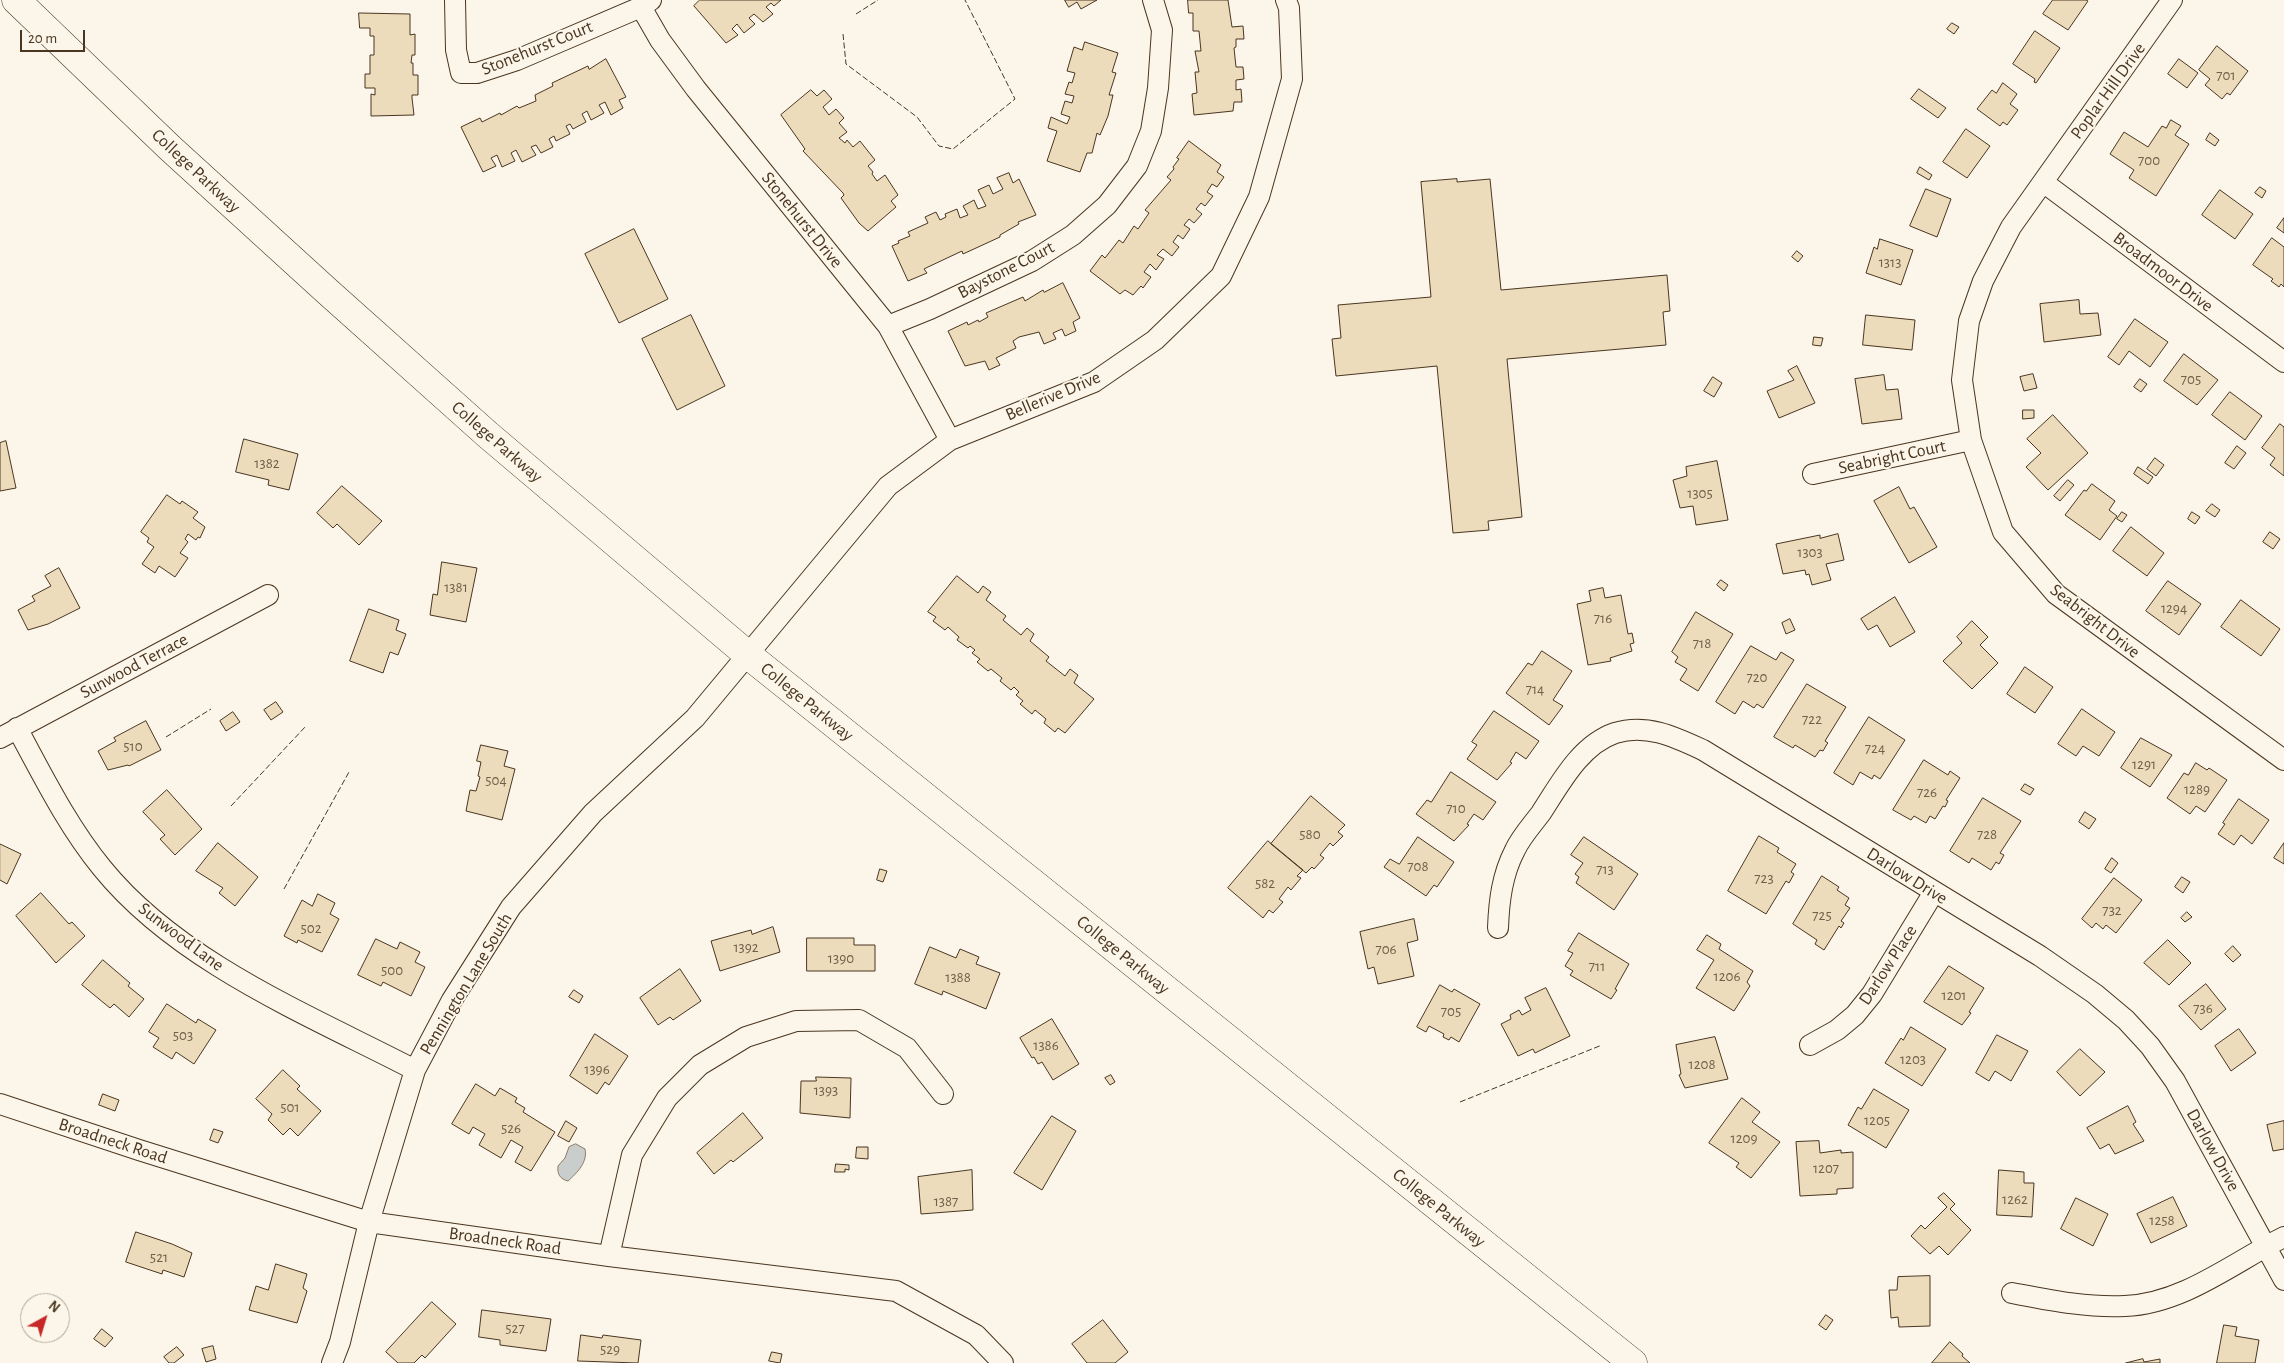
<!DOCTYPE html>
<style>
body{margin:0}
#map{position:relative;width:2284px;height:1363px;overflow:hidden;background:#fbf6e9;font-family:"Alegreya Sans",sans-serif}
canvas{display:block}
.north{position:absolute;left:20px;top:1293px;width:50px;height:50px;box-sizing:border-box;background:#fbf6e9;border:1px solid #b4a999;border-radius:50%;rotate:39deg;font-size:14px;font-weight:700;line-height:20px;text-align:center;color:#4a3520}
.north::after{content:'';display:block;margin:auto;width:18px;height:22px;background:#c62828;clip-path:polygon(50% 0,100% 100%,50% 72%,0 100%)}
.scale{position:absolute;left:20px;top:30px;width:65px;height:22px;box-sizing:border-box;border:2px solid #4a3520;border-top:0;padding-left:6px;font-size:15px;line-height:18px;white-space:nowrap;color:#4a3520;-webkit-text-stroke:4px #fbf6e9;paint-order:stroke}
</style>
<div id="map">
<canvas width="2284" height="1363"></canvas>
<div class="north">N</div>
<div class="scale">20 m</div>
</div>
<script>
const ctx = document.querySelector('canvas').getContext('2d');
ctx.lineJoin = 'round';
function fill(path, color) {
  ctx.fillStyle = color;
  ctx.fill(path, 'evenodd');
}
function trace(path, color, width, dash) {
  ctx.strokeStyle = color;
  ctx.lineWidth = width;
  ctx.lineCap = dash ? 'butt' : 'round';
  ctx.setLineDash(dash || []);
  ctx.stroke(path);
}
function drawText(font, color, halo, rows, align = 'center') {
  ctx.font = font + ' "Alegreya Sans",sans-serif';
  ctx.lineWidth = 4;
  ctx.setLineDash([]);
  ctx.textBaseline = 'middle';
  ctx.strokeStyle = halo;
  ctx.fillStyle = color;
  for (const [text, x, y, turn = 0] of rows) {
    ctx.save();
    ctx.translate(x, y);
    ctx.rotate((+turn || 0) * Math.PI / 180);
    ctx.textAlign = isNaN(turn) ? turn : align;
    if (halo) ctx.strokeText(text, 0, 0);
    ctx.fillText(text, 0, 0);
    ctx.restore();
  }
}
const water = new Path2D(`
 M576 1144 585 1149C588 1162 577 1173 568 1181 560 1179 557 1174 558 1166L565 1158 569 1147Z`);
fill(water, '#c9cecd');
trace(water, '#887966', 1);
const building = new Path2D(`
 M700 0H781L774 6 771 3 766 7 773 14 763 22 754 14 749 18 755 24 744 33 737 24 732 29 738 35 726 43 694 6Z
 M1065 0H1097L1081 9 1077 2 1069 7Z
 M1188 0H1228L1232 27 1243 26 1244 39H1236V47L1234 48 1236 67H1243L1244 79 1236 80V90L1241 89 1242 102H1234L1233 111 1194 115 1192 94 1197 93 1195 72H1199L1195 51H1201L1199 31H1193V13H1189Z
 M2053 0H2086L2088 1 2068 30 2043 14Z
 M359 13 410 14V35L415 34V55H412L411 63H413V75H418V95H412V98L414 115 371 116V94L375 95V88H365V74H370V55H374V36H370V28H360Z
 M1952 23 1959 27 1954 34 1947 29Z
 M2035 31 2060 48 2036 83 2034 82 2035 79 2013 64Z
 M1085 42 1118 53 1112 72 1116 73 1109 95H1113L1108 116 1100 135 1097 133 1092 153H1087L1080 172 1047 161 1057 131 1048 128 1051 117 1067 124 1070 117 1061 114 1065 101 1072 103 1074 96 1065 94 1069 82 1072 83 1075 73 1067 71 1074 47 1082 50Z
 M2217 46 2248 71 2230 95 2227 93 2222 99 2205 85 2210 79 2199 70Z
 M606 59 626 97 619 100 623 108 611 115 605 102 599 105 604 113 591 120 587 111 582 114 586 122 573 129 570 124 566 126 570 134 556 141 554 136 549 139 553 147 541 153 536 145 531 147 536 155 522 162 516 150 511 153 515 161 502 167 497 155 491 158 496 166 483 172 461 127 480 118 482 122 500 113 501 115 517 106 519 108 536 101 535 95 553 86 552 83 588 66 589 69Z
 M2179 59 2198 73 2187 88 2168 74Z
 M2003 83 2017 94 2010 104 2018 110 2007 125 2003 122 2000 126 1977 109 1992 90 1996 93Z
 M1919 89 1946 108 1938 118 1911 99Z
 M811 90 817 96 824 90 832 99 823 107 829 115 836 109 844 118 839 123 847 132 839 138 845 143 847 140 853 147 860 141 875 160 868 166 873 172 872 174 877 181 885 175 898 195 891 201 896 207 868 231 859 223 841 198 844 195 843 193 803 151 805 149 781 115Z
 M2171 120 2181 126 2175 135 2189 144 2156 196 2129 178 2134 170 2110 154 2124 132 2148 147 2162 126 2166 128Z
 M1966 129 1990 146 1967 178 1943 162Z
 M2210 133 2219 140 2215 146 2206 140Z
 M1189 141 1221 165 1217 172 1224 177 1217 187 1212 184 1207 192 1213 196 1205 206 1201 203 1196 209 1202 214 1194 223 1189 219 1184 225 1190 229 1183 239 1178 235 1173 242 1179 247 1172 256 1163 249 1157 255 1164 259 1156 270 1150 264 1144 272 1151 277 1143 288 1141 286 1133 295 1125 290 1120 294 1090 271 1102 255 1105 258 1119 240 1123 243 1134 226 1138 229 1149 213 1145 210 1171 180 1167 177 1174 169 1173 167 1179 159 1177 158Z
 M1920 167 1932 175 1929 180 1917 173Z
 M1009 173 1013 183 1019 179 1036 215 1018 222 1019 224 1000 235V237L963 254 962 251 928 267 924 269 927 273 908 281 892 246 899 243 898 241 910 236 908 232 928 223 925 217 936 212 940 220 946 217 945 214 957 209 960 218 968 215 963 206 974 200 978 209 986 206 978 190 989 185 993 194 1003 189 997 178Z
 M1457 179V182L1490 179 1501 290 1667 275 1670 311 1663 312 1666 345 1507 359 1522 517 1488 521 1489 530 1453 533 1437 366 1336 376 1332 339 1341 338 1338 305 1431 297 1421 182Z
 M2260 187 2266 191 2262 198 2255 193Z
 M1926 189 1951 199 1937 237 1910 226Z
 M2220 190 2253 214 2235 239 2202 215Z
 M2284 218V233L2277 228Z
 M634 229 668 299 619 323 585 254Z
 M2272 238 2284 247V287L2281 284 2279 287 2271 281 2273 279 2253 265Z
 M1880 239 1913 250 1901 285 1866 273 1874 247 1877 249Z
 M1797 251 1803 256 1798 262 1792 257Z
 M1063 283 1080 318 1073 322 1076 331 1065 336 1062 329 1053 333 1056 339 1044 344 1039 332 1019 337 1013 341 1016 348 996 358 1000 365 989 370 985 361 965 366 948 331 967 322 968 325 978 320 979 322 988 317 986 313 1023 297 1025 301 1043 290 1044 292Z
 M2079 300 2080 314 2098 313 2101 335 2044 342 2040 304Z
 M691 315 725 386 677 410 642 339Z
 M1866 315 1915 320 1912 350 1863 345Z
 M2135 319 2168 342 2150 367 2129 351 2119 365 2108 357Z
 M1814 337 1823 338 1821 346 1813 345Z
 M2184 354 2218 380 2197 405 2164 381Z
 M1797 366 1815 403 1779 418 1767 391 1794 380 1788 371Z
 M2033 374 2037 388 2024 391 2020 377Z
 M1884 375 1886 390 1898 389 1902 419 1862 424 1855 379Z
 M1713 377 1722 383 1714 397 1704 391Z
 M2140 379 2147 384 2141 392 2134 387Z
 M2230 392 2262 416 2245 440 2212 415Z
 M2023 410H2034V418L2023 419Z
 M2053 415 2088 453 2048 490 2026 467 2041 453 2027 439Z
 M2280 424 2284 427V476L2270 465 2275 458 2262 448Z
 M244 439 298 454 289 490 268 485 269 480 236 472Z
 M6 441 16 488 0 491V443Z
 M2237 446 2246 453 2234 469 2225 463Z
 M2155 458 2164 465 2156 476 2147 469Z
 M1717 461 1728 520 1696 525 1693 506 1680 508 1673 480 1687 476 1686 467Z
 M2138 467 2153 477 2148 484 2134 474Z
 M2068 480 2074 485 2060 501 2054 496Z
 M2092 484 2115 501 2109 510 2117 516 2100 540 2065 515 2084 490 2086 491Z
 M342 486 382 521 359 545 337 524 333 528 317 513Z
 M1899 487 1910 509 1914 507 1937 547 1909 563 1874 501Z
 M167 495 180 504 182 501 198 512 193 518 205 527 200 538 198 537 196 540 188 534 185 539 188 542 180 553 188 558 175 577 159 566 155 573 142 564 154 547 147 542 149 538 141 532Z
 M2212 504 2220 510 2215 517 2206 511Z
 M2122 512 2127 515 2122 522 2117 519Z
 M2192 512 2200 517 2195 524 2188 519Z
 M2131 527 2164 553 2147 576 2113 551Z
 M2270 532 2280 539 2273 549 2263 542Z
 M1838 534 1844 560 1826 564 1831 580 1812 585 1809 574 1806 575 1805 570 1783 574 1776 544 1820 535V538Z
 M442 562 477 568 466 622 430 615 433 594 437 595Z
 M59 568 80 608 48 624 28 630 18 610 35 601 32 596 51 586 45 576Z
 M957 576 978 593 983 586 991 592 986 600 1006 616 1003 620 1021 635 1027 628 1034 634 1030 641 1049 657 1046 661 1065 676 1070 669 1078 675 1074 683 1094 699 1065 733 1058 728 1055 732 1044 723 1046 719 1035 710 1032 714 1020 704 1023 701 1016 695 1019 692 1014 687 1011 690 1000 681 1002 678 991 669 988 671 977 662 980 659 972 653 975 650 970 646 968 648 957 640 959 637 948 627 945 630 933 621 936 617 928 612Z
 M1721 580 1728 585 1724 591 1717 585Z
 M2168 581 2201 604 2179 635 2146 611Z
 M1603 588 1605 598 1621 595 1628 634 1632 633 1634 643 1630 644 1632 651 1610 658 1611 661 1588 665 1577 604 1591 601 1589 591Z
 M1895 597 1915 632 1890 647 1877 625 1868 630 1861 619Z
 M2241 600 2280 629 2261 656 2221 627Z
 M369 609 399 620 396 630 406 634 398 655 390 652 383 673 350 661Z
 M1696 612 1733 634 1698 691 1680 680 1687 669 1675 662 1678 657 1672 652Z
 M1790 619 1795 630 1786 634 1782 623Z
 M1972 621 1988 637 1980 645 1998 663 1972 689 1943 661 1962 643 1957 637Z
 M1751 646 1776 660 1781 652 1794 660 1763 708 1757 704 1754 708 1743 701 1735 714 1716 702Z
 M1542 651 1572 671 1553 700 1563 706 1549 725 1506 693 1528 663 1532 665Z
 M2025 667 2053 687 2035 713 2007 694Z
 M1807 684 1846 707 1825 741 1828 743 1827 744 1823 751 1820 750 1815 757 1795 745 1793 748 1774 737Z
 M276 702 283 712 271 720 264 710Z
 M2082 709 2115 732 2099 756 2083 746 2076 756 2058 744Z
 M1494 711 1539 741 1526 759 1516 752 1510 762 1512 763 1497 780 1467 759 1477 745 1472 742Z
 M233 712 240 722 226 731 220 721Z
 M1869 717 1905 740 1880 779 1874 775 1872 779 1860 772 1853 785 1834 773Z
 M146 721 161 750 129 766 128 765 108 770 98 751 116 741 114 738Z
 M2141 738 2172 755 2150 787 2121 768Z
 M481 745 508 751 504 766 515 769 502 820 466 811 470 790 476 791 480 777 478 776 481 762 477 761Z
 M1924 760 1948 775 1950 771 1960 778 1946 800 1948 801 1945 807 1943 806 1935 819 1930 816 1926 823 1914 816 1911 820 1893 810Z
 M2196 763 2207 770 2209 768 2227 780 2205 812 2196 806 2190 814 2167 798 2184 773 2188 775Z
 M1451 772 1496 802 1483 820 1474 814 1467 824 1469 825 1454 841 1416 814 1427 800 1431 802Z
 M2025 784 2034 789 2030 795 2021 790Z
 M167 790 202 829 175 855 160 839 165 835 143 812Z
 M1311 796 1345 825 1338 832 1343 836 1333 846 1330 843 1320 855 1324 858 1314 869 1312 867 1306 873 1271 844Z
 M1983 798 2021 821 2000 853 2004 855 1999 864 1996 862 1991 870 1972 858 1969 863 1950 851Z
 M2239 799 2269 820 2252 844 2241 835 2234 845 2218 834 2225 824 2223 823Z
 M2085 812 2096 819 2089 829 2079 822Z
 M1759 836 1779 848 1777 852 1796 864 1791 872 1794 874 1789 883 1786 881 1766 914 1728 891Z
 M1418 837 1454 862 1437 887 1434 885 1426 896 1384 867 1390 859 1399 864Z
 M1584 837 1638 874 1614 910 1576 883 1579 877 1575 874 1583 863 1571 855Z
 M1268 841 1303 870 1297 876 1301 878 1291 890 1288 887 1279 899 1283 902 1273 913 1269 910 1263 918 1228 888Z
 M218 843 258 877 235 906 219 893 223 888 196 871Z
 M2284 843V864L2274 858Z
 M0 844 21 854 7 884 0 880Z
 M2112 858 2118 863 2111 873 2105 869Z
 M880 869 887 871 883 882 877 880Z
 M1822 876 1839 887 1837 890 1849 898 1845 905 1850 908 1841 921 1844 923 1841 928 1839 926 1824 950 1815 944 1817 940 1793 924Z
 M2182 877 2190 882 2183 893 2175 887Z
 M2114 878 2142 900 2116 933 2106 925 2103 929 2096 923 2092 928 2082 919Z
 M41 893 69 924 72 922 85 936 56 963 16 916Z
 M318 894 335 903 330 914 339 919 322 952 298 940 297 943 284 936 302 900 312 906Z
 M2187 912 2192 917 2185 922 2181 918Z
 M1414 919 1418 940 1407 943 1414 976 1378 984 1374 967 1368 969 1360 932Z
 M773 927 780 952 720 971 711 941 751 930 752 934Z
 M1579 933 1629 964 1615 989 1617 990 1611 999 1570 975 1573 971 1565 966 1573 953 1568 951Z
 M1707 935 1721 944 1719 949 1753 971 1747 982 1750 986 1734 1011 1696 988 1714 960 1697 950Z
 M807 938H854V945H875V971H807Z
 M376 939 397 949 400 942 420 952 415 962 425 967 411 996 383 982 381 986 358 975Z
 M2168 940 2191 963 2169 985 2144 963Z
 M2233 946 2241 955 2233 962 2225 954Z
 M930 947 956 958 960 949 979 957 976 964 1000 973 986 1009 943 991 942 995 915 984Z
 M103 960 130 983 128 986 144 999 129 1017 114 1004 110 1008 82 985Z
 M1949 966 1984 988 1969 1012 1971 1013 1962 1025 1924 1002Z
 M680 969 701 1001 673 1020 670 1017 658 1025 640 998Z
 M2206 984 2226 1009 2201 1030 2179 1006Z
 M1440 985 1452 992 1454 989 1480 1004 1459 1042 1451 1037 1449 1040 1443 1037 1444 1034 1429 1026 1426 1032 1417 1027Z
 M1546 988 1570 1036 1535 1053 1533 1049 1518 1056 1501 1024 1511 1019 1510 1015 1519 1010 1522 1015 1531 1010 1525 998Z
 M574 990 583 996 579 1003 569 997Z
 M167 1004 196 1023 198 1019 216 1030 194 1064 176 1052 172 1059 153 1047 159 1038 149 1032Z
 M1052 1019 1079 1064 1053 1080 1042 1062 1038 1064 1034 1057 1032 1058 1020 1038Z
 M1911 1027 1946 1049 1922 1086 1885 1063 1901 1038 1903 1040Z
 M2239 1029 2256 1053 2231 1071 2215 1046Z
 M595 1034 628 1056 609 1085 605 1082 597 1094 570 1076Z
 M1997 1035 2028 1051 2011 1081 1995 1071 1989 1081 1976 1073Z
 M1715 1037 1728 1079 1685 1088 1679 1075 1681 1074 1676 1045Z
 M2080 1049 2105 1072 2080 1096 2057 1072Z
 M283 1070 300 1086 297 1089 321 1111 298 1136 290 1128 283 1135 268 1120 272 1114 256 1099Z
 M1111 1075 1115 1082 1110 1085 1105 1078Z
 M816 1077 851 1078 850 1118 800 1113 801 1081H816Z
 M476 1084 495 1096 500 1088 517 1098 515 1102 525 1108 523 1112 555 1132 531 1171 515 1162 523 1147 511 1140 501 1158 479 1145 485 1134 473 1127 469 1134 452 1124Z
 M1874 1089 1909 1110 1886 1148 1848 1125 1858 1107 1861 1109Z
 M103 1094 119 1100 115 1111 99 1105Z
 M1742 1098 1760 1112 1752 1122 1780 1142 1751 1178 1736 1167 1739 1163 1709 1143Z
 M2128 1106 2136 1122 2133 1124 2144 1141 2115 1154 2109 1144 2100 1149 2087 1128Z
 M743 1113 763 1138 733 1162 731 1160 714 1174 697 1153Z
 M1052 1116 1076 1131 1042 1190 1014 1173Z
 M566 1121 577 1128 569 1142 558 1136Z
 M2284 1121V1149L2273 1151 2267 1125Z
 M214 1129 223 1132 218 1143 210 1140Z
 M1819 1141 1820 1153 1841 1150V1153L1853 1152V1188L1837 1189V1194L1800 1196 1796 1142Z
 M857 1147H868V1159L856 1158Z
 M836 1164 849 1165V1170L845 1169V1172H835Z
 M972 1170 973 1210 921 1214 918 1177Z
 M1999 1170 2024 1172V1183H2034L2032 1217 1997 1215Z
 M1944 1193 1955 1204 1950 1209 1971 1230 1948 1255 1939 1246 1930 1254 1911 1236 1921 1225 1925 1229 1947 1207 1938 1198Z
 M2173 1197 2187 1226 2151 1243 2137 1214Z
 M2076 1198 2108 1214 2093 1246 2061 1229Z
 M136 1232 172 1244 192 1253 184 1277 163 1270 162 1274 126 1262Z
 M276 1264 307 1274 303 1288 307 1291 297 1323 249 1310 256 1286 268 1290Z
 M1930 1276V1326L1899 1327 1898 1317 1891 1318 1889 1290H1897L1898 1277Z
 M432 1302 456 1324 425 1358 422 1355 414 1363H398L386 1352Z
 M482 1310 551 1319 546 1351 500 1345V1340L479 1337Z
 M1826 1315 1833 1320 1826 1330 1819 1325Z
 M1103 1320 1128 1352 1115 1363H1087L1072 1344Z
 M2224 1325 2237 1327 2235 1336 2259 1340 2255 1363H2217Z
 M102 1329 113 1338 105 1347 94 1339Z
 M581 1335 602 1338 603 1335 641 1340 638 1363 578 1361Z
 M1950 1342 1963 1354 1962 1356 1970 1363H1932Z
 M213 1346 216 1359 206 1362 202 1349Z
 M177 1347 184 1355 174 1363H169L164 1357Z
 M772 1352 782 1354 780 1363 769 1361Z
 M2143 1359 2144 1362 2160 1359V1363H2126Z`);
fill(building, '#ecdcbc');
trace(building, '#4a3520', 1);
const street = new Path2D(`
 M455 0 456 50 461 73H477L517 60 641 7 651 0
 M2172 0 2011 227 1983 281 1969 321 1962 380 1971 440 2003 532 2056 594 2284 760
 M641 7 660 40 696 89 888 326 950 440
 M2043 182 2284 362
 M888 326 930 309 1032 261 1073 235 1107 205 1137 166 1151 131 1158 88 1162 30 1153 0
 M1813 474 1971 440
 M17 728C43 776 67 825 102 868 178 962 309 1015 415 1070
 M0 738 268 595
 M1498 928C1499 901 1502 875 1515 850 1521 837 1532 825 1541 813 1560 784 1580 745 1615 733 1646 723 1675 737 1703 750L2040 956 2095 994 2126 1020 2150 1046 2175 1081 2284 1280
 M1810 1045 1837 1030 1855 1015 1872 994 1934 892
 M0 1104 139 1150 369 1222 609 1256 896 1291 976 1335 1003 1363
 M609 1256 632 1155 667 1098 700 1065 746 1037 796 1021 859 1020 907 1048 943 1094
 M2012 1293C2049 1300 2087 1308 2125 1306 2183 1304 2234 1262 2284 1237
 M332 1363 340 1342 369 1222 415 1070 452 1000 511 907 593 813 695 718 888 486 950 440 1094 382 1155 340 1221 276 1259 197 1292 79 1289 8 1286 0`);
const secondary = new Path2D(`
 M16 0 170 148 328 292 488 435 748 655 1633 1363`);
trace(street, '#4a3520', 22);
trace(secondary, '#4a3520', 29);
trace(street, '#fbf6e9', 20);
trace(secondary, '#fbf6e9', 28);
trace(new Path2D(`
 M856 14 878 0
 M843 34 846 64 917 117 939 146 953 149 1015 99 965 0
 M166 737 211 709
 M231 806 306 726
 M284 889 349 772
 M1460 1102 1602 1045`), '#4a3520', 1, [6, 2.5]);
drawText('15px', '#725f47', null, [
 ["701",2226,75],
 ["700",2149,160],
 ["1313",1890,262],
 ["705",2191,379],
 ["1382",267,463],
 ["1305",1700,493],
 ["1303",1810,552],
 ["1381",456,587],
 ["1294",2174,608],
 ["716",1603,618],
 ["718",1702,643],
 ["720",1757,677],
 ["714",1535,689],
 ["722",1812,719],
 ["510",133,746],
 ["724",1875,748],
 ["1291",2144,764],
 ["504",496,780],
 ["1289",2197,789],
 ["726",1927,792],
 ["710",1456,808],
 ["580",1310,834],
 ["728",1987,834],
 ["708",1418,866],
 ["713",1605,869],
 ["723",1764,878],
 ["582",1265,883],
 ["732",2112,910],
 ["725",1822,915],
 ["502",311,928],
 ["1392",746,947],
 ["706",1386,949],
 ["1390",841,958],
 ["711",1597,966],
 ["500",392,970],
 ["1206",1727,976],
 ["1388",958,977],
 ["1201",1954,995],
 ["736",2203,1008],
 ["705",1451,1011],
 ["503",183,1035],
 ["1386",1046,1045],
 ["1203",1913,1059],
 ["1208",1702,1064],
 ["1396",597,1069],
 ["1393",826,1090],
 ["501",290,1107],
 ["1205",1877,1120],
 ["526",511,1128],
 ["1209",1744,1138],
 ["1207",1826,1168],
 ["1262",2015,1199],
 ["1387",946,1201],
 ["1258",2162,1220],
 ["521",159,1257],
 ["527",515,1328],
 ["529",610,1349]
]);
drawText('18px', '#4a3520', '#fbf6e9', [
 ["Stonehurst Court",537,48,-22],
 ["Poplar Hill Drive",2108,91,-54],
 ["College Parkway",196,171,43],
 ["Stonehurst Drive",802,220,51],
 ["Baystone Court",1006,270,-27],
 ["Broadmoor Drive",2163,272,37],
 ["Bellerive Drive",1053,396,-23],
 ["College Parkway",497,442,41],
 ["Seabright Court",1892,457,-12],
 ["Seabright Drive",2095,621,38],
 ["Sunwood Terrace",134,666,-28],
 ["College Parkway",807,702,39],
 ["Darlow Drive",1907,876,32],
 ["Sunwood Lane",181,937,37],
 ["College Parkway",1123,955,39],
 ["Darlow Place",1888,965,-57],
 ["Pennington Lane South",466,984,-59],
 ["Broadneck Road",113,1141,18],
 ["Darlow Drive",2213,1150,61],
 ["College Parkway",1439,1208,39],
 ["Broadneck Road",505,1241,8]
]);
</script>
